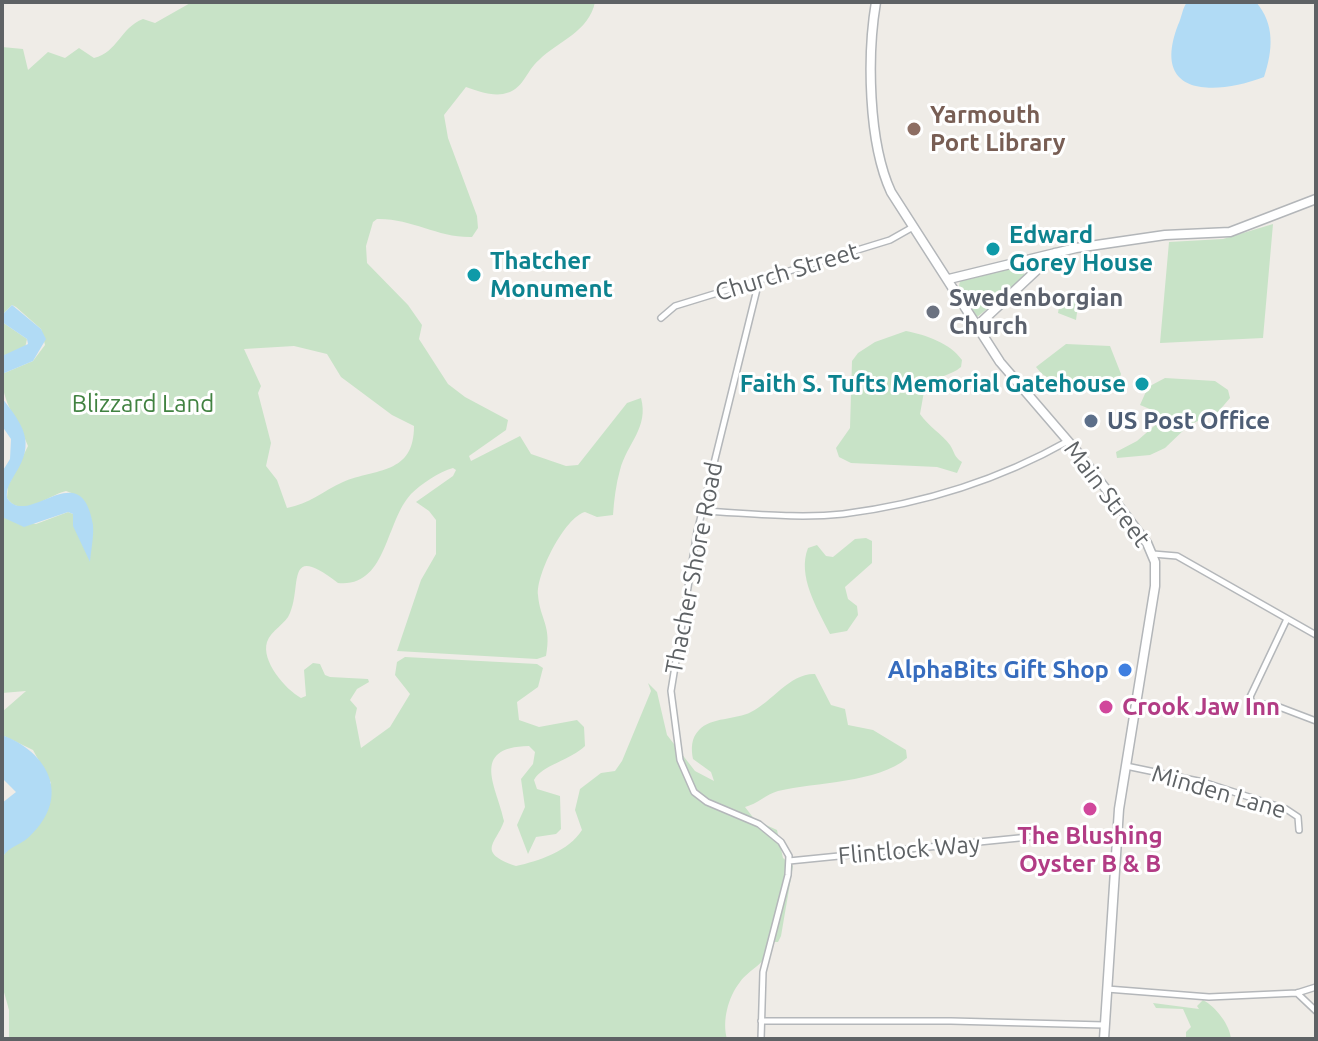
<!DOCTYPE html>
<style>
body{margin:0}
#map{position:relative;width:1318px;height:1041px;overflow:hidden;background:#efece7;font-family:Ubuntu,sans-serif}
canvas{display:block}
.frame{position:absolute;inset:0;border:4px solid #5e6265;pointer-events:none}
</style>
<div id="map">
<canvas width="1318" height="1041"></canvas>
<div class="frame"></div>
</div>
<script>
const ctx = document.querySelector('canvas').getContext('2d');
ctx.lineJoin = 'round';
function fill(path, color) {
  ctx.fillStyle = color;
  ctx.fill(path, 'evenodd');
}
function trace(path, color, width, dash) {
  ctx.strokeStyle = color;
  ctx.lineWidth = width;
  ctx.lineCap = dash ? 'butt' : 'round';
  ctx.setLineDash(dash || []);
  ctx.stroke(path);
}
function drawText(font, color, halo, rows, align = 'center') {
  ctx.font = font + ' Ubuntu,sans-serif';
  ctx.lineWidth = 6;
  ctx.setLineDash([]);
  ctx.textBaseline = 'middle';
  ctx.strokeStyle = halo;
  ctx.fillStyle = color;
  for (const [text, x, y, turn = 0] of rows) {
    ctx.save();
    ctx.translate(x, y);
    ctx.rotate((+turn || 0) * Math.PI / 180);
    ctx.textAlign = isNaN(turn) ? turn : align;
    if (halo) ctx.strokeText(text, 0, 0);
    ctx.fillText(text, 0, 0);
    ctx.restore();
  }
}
fill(new Path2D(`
 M192 2H595C589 32 558 41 539 60 525 72 524 90 503 94 491 96 477 91 466 87L444 115 448 138 477 216 478 228 472 237C438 238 411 218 377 219L373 222 366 246 367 263 408 305 422 325 419 339 448 384 465 397 508 420 506 430 469 456 471 461 520 436 531 454 566 466 578 465 627 403 641 398C649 428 627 443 620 470 616 484 614 500 613 515L597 517 585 512C565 517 536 574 538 595 540 620 552 625 546 656L537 659 397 651 421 580 436 554V520L429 511 416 502 453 476 456 470 453 468C439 472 421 484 411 494 385 522 387 588 338 583 285 542 302 585 290 613 286 624 271 630 267 642 261 661 285 689 301 698L306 696 304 670 313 663 320 664 325 675 330 677 368 679 369 682 357 689 350 700 357 708 355 717 361 748 390 727 410 694 395 675 397 662 405 657 537 664 543 668 538 687 517 702 519 720 539 727 577 720 584 727 585 746C571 760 542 765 534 780L537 789 560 796 561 829 556 834 536 837 528 854 517 825 525 807 521 779 533 764 535 752 529 746C468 747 498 789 504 821 497 843 475 852 516 866 539 861 569 851 582 830L575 810 580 789 601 773 615 771 622 761 651 691 648 683 657 692 667 735 695 771 714 781 711 772 693 759C691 749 691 738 699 730 711 717 736 720 751 712 772 702 790 673 815 674L831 705 845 709 848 725 873 730 906 750 907 758C878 783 816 782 778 791 767 794 757 804 745 807L755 820 777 830 783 858 793 866 781 936 778 942H772C765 967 751 967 740 982 728 997 722 1021 727 1039H9V1010L2 985V858L51 783 33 750 2 735V712L26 691 2 693V517L36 524 68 512 73 514 90 561C90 536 98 500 66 491 48 495 22 520 7 498L8 486 28 446C17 417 2 405 2 374L33 361 45 345 41 329 16 307 12 305 2 315V47L23 49 28 70 48 52 65 58 79 48 94 58C118 52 120 28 143 19L155 23ZM294 346 327 354 341 377 392 415 414 426C414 475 376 468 343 482 323 491 309 504 287 508L277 480 266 466 271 443 258 393 261 386 244 349Z
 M1273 224 1263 338 1160 343 1169 242 1223 239Z
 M1014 265 1024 272 1025 279 977 317 959 287 960 280Z
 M1061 295 1072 297 1078 305 1076 320 1058 313Z
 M2 322 27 339 25 348 2 356Z
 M906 331C926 335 950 343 962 360L961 367C951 376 936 376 925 386L920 414C928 426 942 434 950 445 955 453 954 457 962 462L957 473 937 467 851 463 839 457 836 448 850 428 852 361 858 353 875 342Z
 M1066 344 1110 346 1121 374 1118 383 1104 391C1084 377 1054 392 1036 367Z
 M1165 378 1215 381 1228 390 1230 398 1218 412 1189 425 1165 448 1150 455 1117 458 1116 452 1137 441 1161 420 1157 412 1140 405 1148 387Z
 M866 538 872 541V563L845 587 848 599 857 606 858 615 847 631 830 634C817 608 797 576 808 548L817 545 826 556 833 557 855 539Z
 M1203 1000C1216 1007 1230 1025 1231 1039L1186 1038V1032L1191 1027 1183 1009 1156 1008 1153 1003 1199 1009 1197 1006Z`), '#c8e3c7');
fill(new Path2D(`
 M1187 2H1256C1275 24 1273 50 1264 77 1217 95 1150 98 1178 25 1182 17 1182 9 1187 2Z
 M12 305 41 329 46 339 33 361 2 374V356L28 344 27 339 2 322V315Z
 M2 398C23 425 36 442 15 474 10 483 6 488 7 498 28 530 81 452 93 525 94 536 91 550 90 562L73 526V514L68 512 24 527 2 517V472L10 459 11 439 2 426Z
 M2 735C48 752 72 796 30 836 20 846 10 845 2 858V803L16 792 2 778Z`), '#b1dbf5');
const street = new Path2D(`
 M759 281 697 532 671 691 680 760 694 792 707 802 759 824 781 842 789 856 788 875 763 972 761 1039
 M661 318 675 306 890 240 913 227
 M702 511C748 513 796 519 843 514 921 504 999 480 1068 441
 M1153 554 1177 556 1316 635
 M1287 619 1250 697 1252 703 1274 705 1316 721
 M1126 766 1203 782 1286 809 1298 817 1299 830
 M789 861 1029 837
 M1107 989 1209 997 1297 993 1316 987
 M1297 993 1316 1011
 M761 1021H951L1104 1025`);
const secondary = new Path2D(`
 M876 2C867 55 868 142 891 192L1000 362 1080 455 1147 543 1155 562V586L1119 809 1104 1039
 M949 279 1076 248 1165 235 1230 232 1316 199
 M977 326 1055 253`);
trace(street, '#b4b7ba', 8);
trace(secondary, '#b3b6b9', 11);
trace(street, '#fff', 5);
trace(secondary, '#fff', 8);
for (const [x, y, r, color] of [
 [914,129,8,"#8d6e63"],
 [993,249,8,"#0f9aa8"],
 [474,275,8,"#0f9aa8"],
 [933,312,8,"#6b7280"],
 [1142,384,8,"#0f9aa8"],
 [1091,421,8,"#5c6f8a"],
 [1125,670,8,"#3f7fe0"],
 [1106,707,8,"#d1479c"],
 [1090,809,8,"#d1479c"]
]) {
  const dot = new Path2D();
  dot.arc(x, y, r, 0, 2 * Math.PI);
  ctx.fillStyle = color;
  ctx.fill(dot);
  trace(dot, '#fff', 3);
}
drawText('bold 24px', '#785e54', '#fff', [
 ["Yarmouth",930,115],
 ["Port Library",930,143]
], 'left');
drawText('bold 24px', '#0d838f', '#fff', [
 ["Edward",1009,235],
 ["Gorey House",1009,263],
 ["Thatcher",490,261],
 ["Monument",490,289],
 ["Faith S. Tufts Memorial Gatehouse",1126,384,"right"]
], 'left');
drawText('24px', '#5e6265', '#fff', [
 ["Church Street",787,272,-17],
 ["Main Street",1107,494,53],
 ["Thacher Shore Road",694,568,-79],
 ["Minden Lane",1219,792,16],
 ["Flintlock Way",909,850,-5]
]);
drawText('bold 24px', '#5b616d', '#fff', [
 ["Swedenborgian",949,298],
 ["Church",949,326]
], 'left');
drawText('24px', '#418241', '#fff', [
 ["Blizzard Land",143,404]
]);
drawText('bold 24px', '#4e5e75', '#fff', [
 ["US Post Office",1107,421]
], 'left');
drawText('bold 24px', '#366cbe', '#fff', [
 ["AlphaBits Gift Shop",1109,670]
], 'right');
drawText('bold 24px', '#b23c85', '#fff', [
 ["Crook Jaw Inn",1122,707],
 ["The Blushing",1090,836,"center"],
 ["Oyster B & B",1090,864,"center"]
], 'left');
</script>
